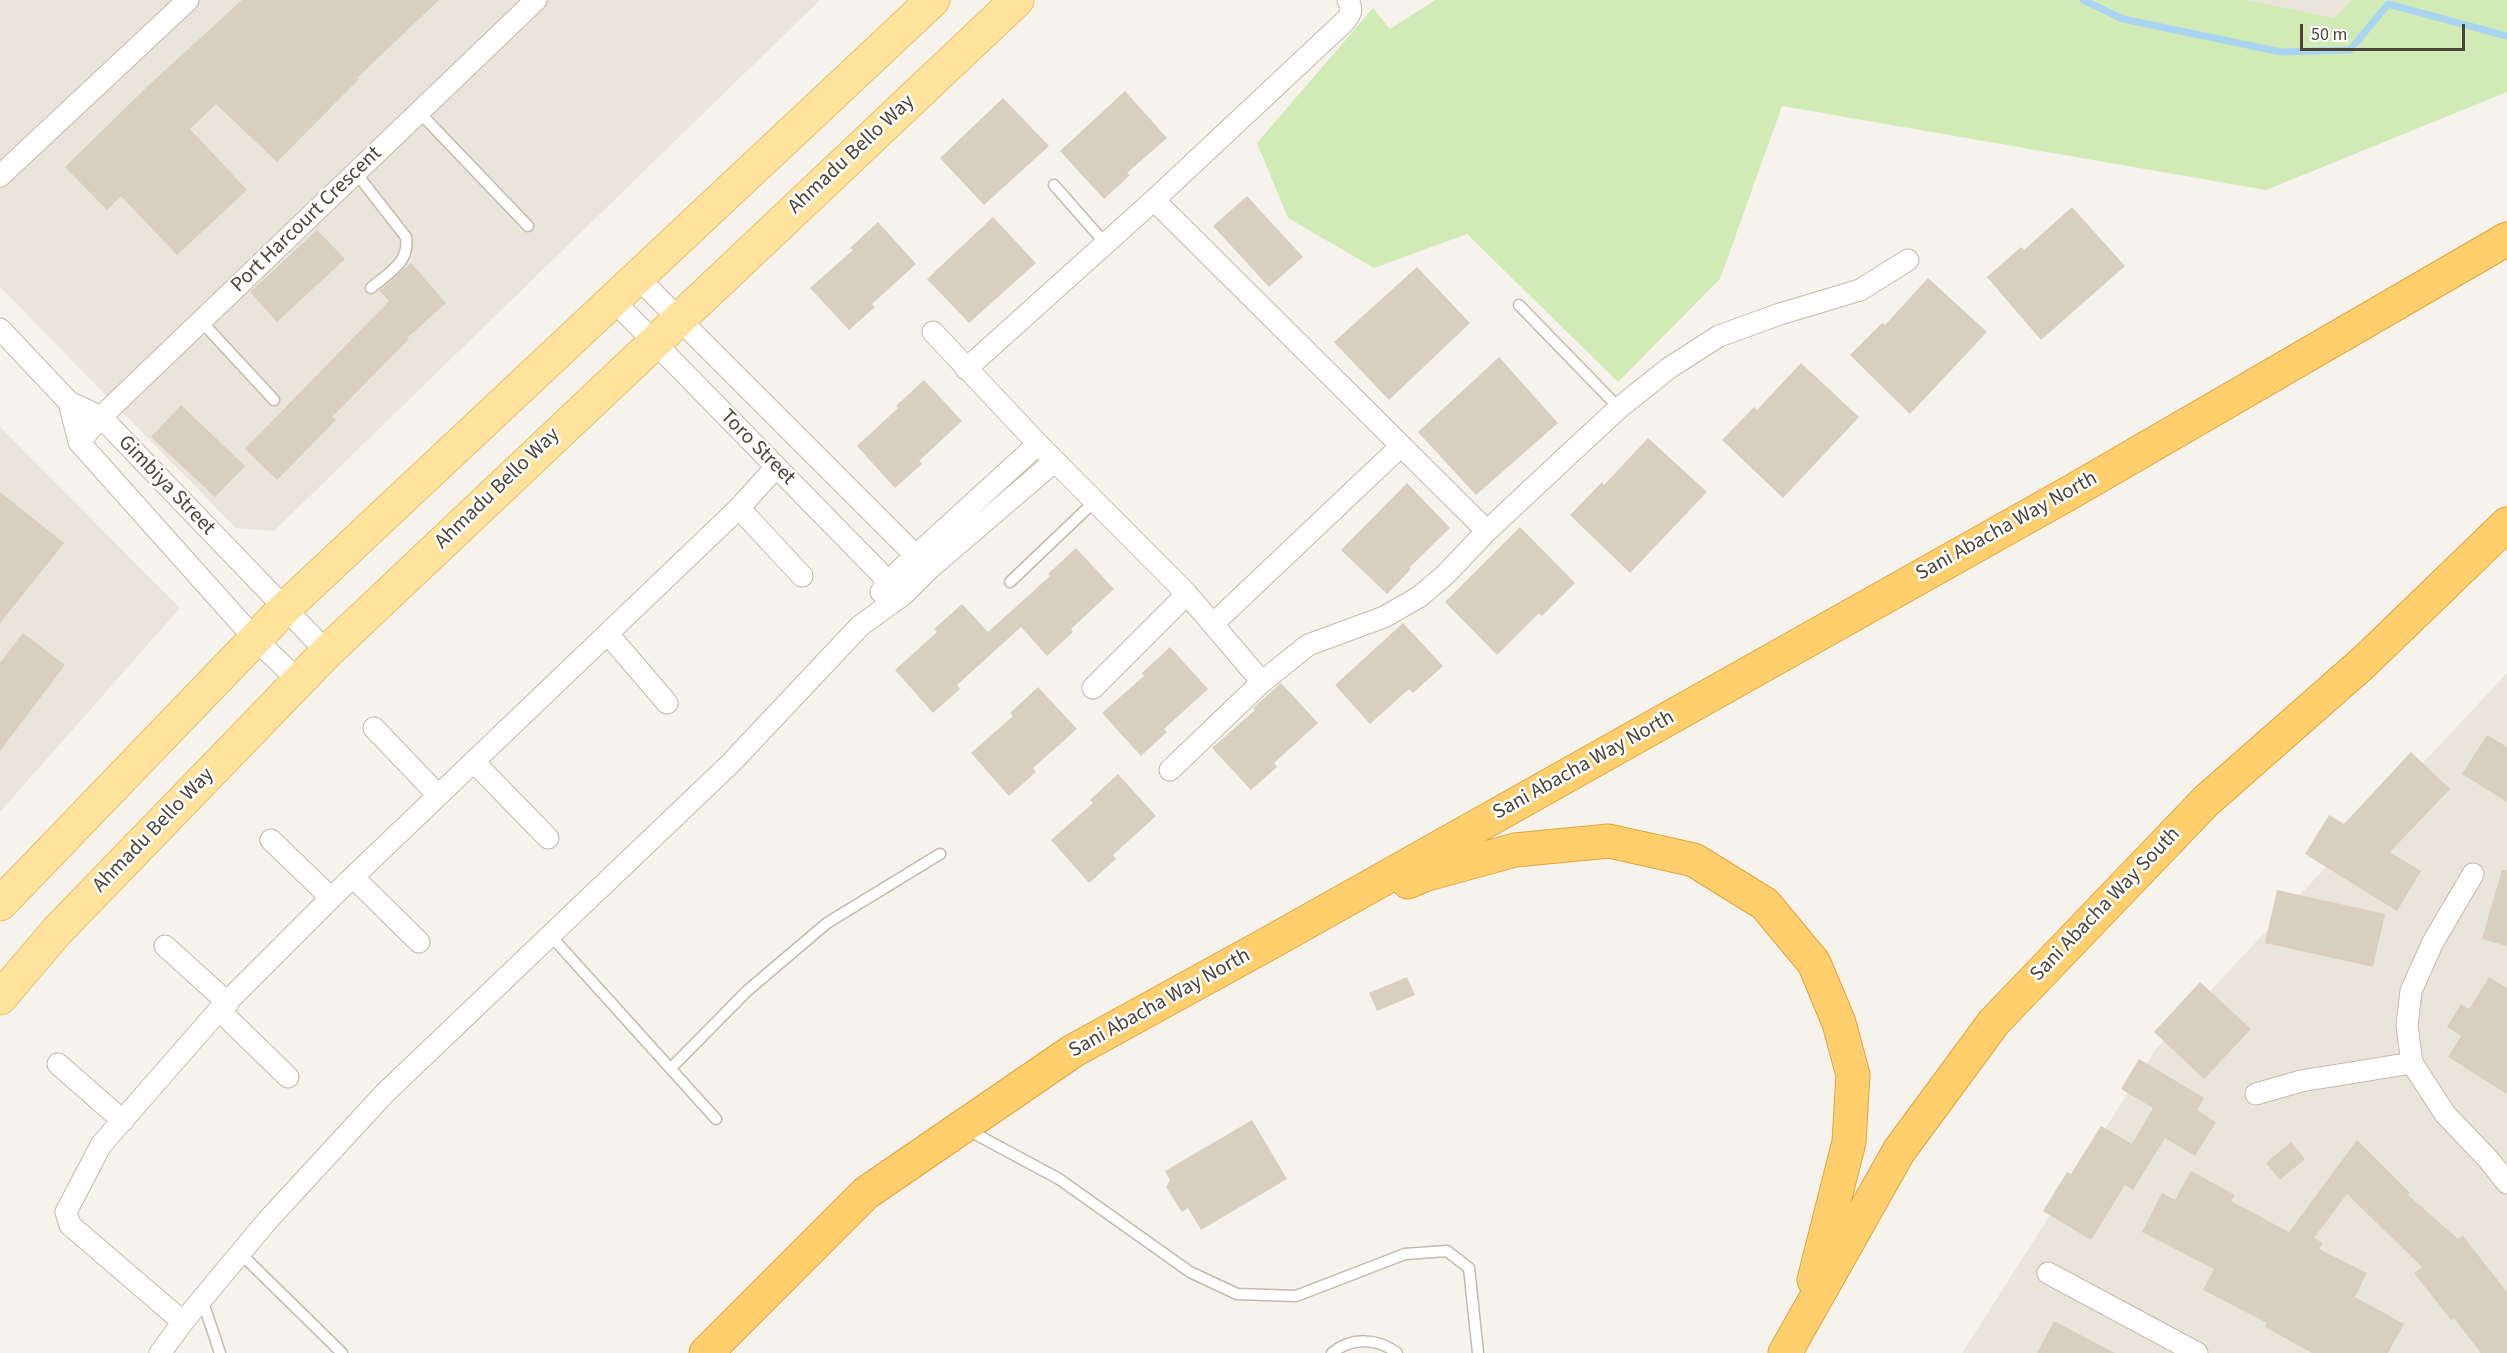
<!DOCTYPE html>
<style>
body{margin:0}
#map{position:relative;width:2507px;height:1353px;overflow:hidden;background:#f6f3ec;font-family:"Source Sans 3",sans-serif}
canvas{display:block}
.scale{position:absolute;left:2300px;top:24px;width:165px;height:27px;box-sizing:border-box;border:3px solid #4b4439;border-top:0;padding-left:8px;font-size:18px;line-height:21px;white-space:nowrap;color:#4b4439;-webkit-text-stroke:4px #fff;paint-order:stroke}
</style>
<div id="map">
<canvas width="2507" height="1353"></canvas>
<div class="scale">50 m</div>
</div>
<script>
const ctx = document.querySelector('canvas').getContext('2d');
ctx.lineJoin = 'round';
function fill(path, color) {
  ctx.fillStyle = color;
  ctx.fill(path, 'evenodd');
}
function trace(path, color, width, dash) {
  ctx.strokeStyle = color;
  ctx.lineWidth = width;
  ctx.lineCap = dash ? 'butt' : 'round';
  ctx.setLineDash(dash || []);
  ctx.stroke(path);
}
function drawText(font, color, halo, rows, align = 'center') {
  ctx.font = font + ' "Source Sans 3",sans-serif';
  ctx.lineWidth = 5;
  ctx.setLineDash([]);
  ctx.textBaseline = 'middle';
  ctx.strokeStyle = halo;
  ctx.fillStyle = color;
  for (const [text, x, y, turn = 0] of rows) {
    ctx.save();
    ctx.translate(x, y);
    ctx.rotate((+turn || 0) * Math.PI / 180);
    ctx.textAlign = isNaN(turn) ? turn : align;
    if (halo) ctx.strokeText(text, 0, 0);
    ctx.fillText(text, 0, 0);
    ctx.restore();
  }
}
fill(new Path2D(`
 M0 0H820L274 531 236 528 0 287Z
 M2248 0H2352L2335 18Z
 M0 427 180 608 0 812Z
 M2507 673V1353H1962L2156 1049Z`), '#eae5da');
fill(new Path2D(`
 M1435 0H2248L2334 18 2352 0H2507V92L2266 190 1782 106 1720 279 1618 382 1467 234 1374 268 1288 218 1257 143 1373 8 1390 29Z`), '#d2eab5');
trace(new Path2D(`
 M2083 0 2123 19 2281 52 2350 50 2388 4 2507 36`), '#a9d4f2', 7);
fill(new Path2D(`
 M242 0H439L357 78 359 79 277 162 216 104 190 129 247 190 177 255 121 196 107 210 65 167 151 83Z
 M1125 91 1167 138 1127 173 1130 175 1104 199 1060 151Z
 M1003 98 1049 146 984 205 940 158Z
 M1247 196 1303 257 1269 287 1213 226Z
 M2072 207 2125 266 2041 340 1987 277 2021 247 2024 250Z
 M993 217 1036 263 969 323 927 279Z
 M878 222 916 264 872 304 875 307 849 330 810 288 853 250 850 248Z
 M317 230 345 259 277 322 250 292Z
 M411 263 446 303 407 338 409 339 332 417 336 420 277 480 245 449 389 301 380 291Z
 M1417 267 1470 323 1389 400 1334 342Z
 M1928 278 1987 332 1910 414 1850 355 1882 323 1885 325Z
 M1499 357 1558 423 1476 495 1418 432Z
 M1801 363 1859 417 1783 498 1722 440 1754 407 1757 410Z
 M924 380 962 421 919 461 922 464 895 488 857 446 898 408 896 406Z
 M181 405 245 466 215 497 151 437Z
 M1648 438 1707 492 1630 573 1570 515 1602 482 1604 485Z
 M1407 483 1450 528 1409 568 1411 569 1387 594 1341 550Z
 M0 492 64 543 0 623Z
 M1520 527 1575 583 1542 616 1539 613 1497 655 1445 602Z
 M1076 548 1114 589 1071 629 1073 632 1047 656 1021 627 957 685 960 689 933 713 895 670 937 632 934 629 962 604 988 632 1050 576 1048 574Z
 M1403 623 1443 666 1413 693 1409 689 1370 724 1335 685Z
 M23 633 65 665 0 751V663Z
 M1170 647 1208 689 1164 729 1167 732 1141 756 1102 713 1144 676 1142 673Z
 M1281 683 1318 723 1274 763 1277 767 1251 790 1212 748 1255 710 1253 708Z
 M1038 687 1077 729 1033 768 1036 772 1009 796 971 753 1013 716 1010 713Z
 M2487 735 2507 747V802L2462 774Z
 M2411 752 2450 789 2390 852 2421 871 2397 911 2305 854 2329 815 2344 824Z
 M1118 774 1156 816 1113 855 1116 859 1089 883 1051 840 1093 803 1090 800Z
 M2502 870H2507V946L2482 939Z
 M2277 890 2385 914 2373 967 2265 943Z
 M1407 977 1415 995 1377 1011 1369 993Z
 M2489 977 2507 988V1094L2448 1057 2461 1036 2447 1027 2461 1004 2469 1009Z
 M2200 982 2251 1029 2204 1079 2154 1032Z
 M2139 1059 2204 1098 2197 1110 2216 1122 2195 1156 2165 1138 2133 1190 2125 1185 2091 1240 2043 1211 2067 1172 2071 1174 2101 1126 2132 1144 2153 1108 2121 1089Z
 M1252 1120 1287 1179 1201 1230 1188 1208 1182 1212 1166 1187 1170 1180 1165 1171Z
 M2357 1140 2410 1193 2408 1195 2458 1239 2463 1236 2507 1292V1353H2481L2454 1318 2451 1320 2414 1273 2422 1267 2347 1194 2314 1238 2323 1243 2319 1249 2367 1273 2355 1297 2404 1324 2388 1353H2312L2265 1327 2267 1323 2203 1290 2214 1269 2142 1232 2162 1193 2175 1200 2191 1171 2235 1195 2231 1201 2289 1232Z
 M2291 1142 2305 1159 2280 1180 2266 1163Z
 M2054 1321 2115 1353H2037Z`), '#d8cfc1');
const service = new Path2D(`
 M419 112 528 226
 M356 173 406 237C410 263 388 273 371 288
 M1054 185 1105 243
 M1519 305 1619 408
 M201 321 274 400
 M1010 582 1095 501
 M550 935 716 1119
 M671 1068 747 991 827 923 940 854
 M968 1130 1059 1179 1190 1272 1237 1294 1296 1296 1405 1254 1447 1251 1469 1268 1478 1353
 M240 1253 342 1353
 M202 1299 220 1353
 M1332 1353C1351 1337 1378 1338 1397 1353`);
const minor = new Path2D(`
 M0 176 188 0
 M1154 200 1487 531
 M638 278 929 569
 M613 300 888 581 904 594
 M0 329 69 402 101 417 327 652
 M933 332 1038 444 1187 594 1262 682
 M966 369 1154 200 1343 23C1351 15 1353 10 1348 0
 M69 402 79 442 255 639 299 681
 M79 442 101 417 536 0
 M739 508 802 576
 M881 592 888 581 1038 444
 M1213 624 1401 446
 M608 634 667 703
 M1093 688 1187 594
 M374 728 438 795
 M475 763 548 838
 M1170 770 1262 682 1308 645 1384 617 1419 597 1445 575 1487 531 1579 445 1619 408 1669 368 1719 336 1780 314 1860 290 1908 260
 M271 840 331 898
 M2473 874 2433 942 2411 991 2407 1026 2412 1063 2445 1114 2488 1159 2507 1183
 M354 878 419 942
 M165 946 228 1003
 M219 1010 288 1077
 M58 1064 123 1121
 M2256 1094 2301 1081 2412 1063
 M2048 1273 2197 1353
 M183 1322 70 1225 66 1212 101 1145 219 1010 331 898 739 508 776 467
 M160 1353 183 1322 267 1221 385 1093 730 764 860 626 904 594 929 569 1055 461`);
const primary = new Path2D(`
 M0 904 284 609 933 0
 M0 998 57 931 327 652 1017 0`);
const motorway = new Path2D(`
 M1408 882 1424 875 1515 850 1609 841 1694 860 1765 904 1814 963 1839 1023 1853 1075 1849 1142 1814 1280
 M706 1353 866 1193 1073 1051 1273 941 2071 492 2507 239
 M1785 1353 1899 1151 1994 1022 2206 801 2364 662 2507 524`);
trace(service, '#c2bbae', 13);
trace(minor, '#c2bbae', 23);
trace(primary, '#e6c16a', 35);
trace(motorway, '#e0a43c', 35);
trace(service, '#fff', 10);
trace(minor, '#fff', 21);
trace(primary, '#ffe39c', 33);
trace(motorway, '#ffcf6e', 33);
drawText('21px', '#4b4439', '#fff', [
 ["Ahmadu Bello Way",852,155,-43],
 ["Port Harcourt Crescent",307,220,-44],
 ["Toro Street",757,448,45],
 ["Gimbiya Street",166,486,46],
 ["Ahmadu Bello Way",498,489,-44],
 ["Sani Abacha Way North",2007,527,-29],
 ["Sani Abacha Way North",1584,766,-29],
 ["Ahmadu Bello Way",154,831,-46],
 ["Sani Abacha Way South",2106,905,-46],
 ["Sani Abacha Way North",1160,1004,-29]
]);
</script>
